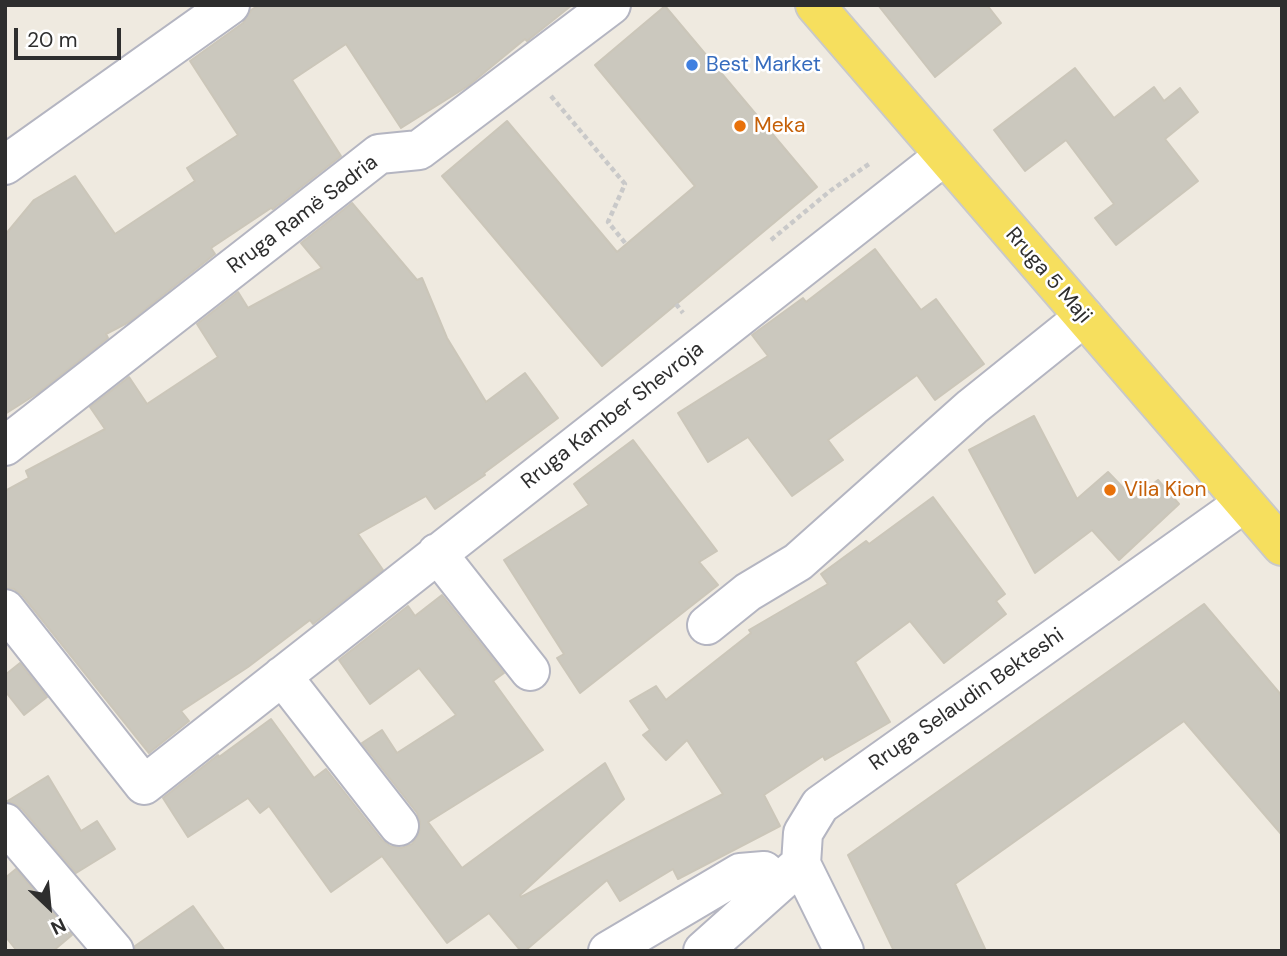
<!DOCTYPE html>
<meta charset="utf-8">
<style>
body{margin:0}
#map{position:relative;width:1287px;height:956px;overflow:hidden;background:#efeae0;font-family:"DM Sans",sans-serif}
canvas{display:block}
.frame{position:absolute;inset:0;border:7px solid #2e2e2e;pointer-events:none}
.north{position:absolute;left:14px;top:872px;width:70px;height:70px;-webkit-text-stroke:5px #fff;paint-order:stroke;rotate:154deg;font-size:19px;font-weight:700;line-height:28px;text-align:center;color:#2e2e2e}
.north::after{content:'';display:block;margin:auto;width:24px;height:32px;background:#2e2e2e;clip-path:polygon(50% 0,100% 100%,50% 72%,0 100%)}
.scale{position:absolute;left:14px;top:28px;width:107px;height:32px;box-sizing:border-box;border:4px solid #2e2e2e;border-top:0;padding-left:9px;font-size:21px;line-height:24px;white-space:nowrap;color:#2e2e2e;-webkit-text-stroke:5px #fff;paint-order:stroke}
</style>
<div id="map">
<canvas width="1287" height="956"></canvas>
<div class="frame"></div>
<div class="north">N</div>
<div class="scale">20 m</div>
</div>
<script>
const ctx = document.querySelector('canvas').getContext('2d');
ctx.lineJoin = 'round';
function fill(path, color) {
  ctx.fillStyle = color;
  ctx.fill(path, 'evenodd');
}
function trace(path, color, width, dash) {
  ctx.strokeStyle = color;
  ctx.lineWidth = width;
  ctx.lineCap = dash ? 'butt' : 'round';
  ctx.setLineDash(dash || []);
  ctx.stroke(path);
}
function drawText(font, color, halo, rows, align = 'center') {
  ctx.font = font + ' "DM Sans",sans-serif';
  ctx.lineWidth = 5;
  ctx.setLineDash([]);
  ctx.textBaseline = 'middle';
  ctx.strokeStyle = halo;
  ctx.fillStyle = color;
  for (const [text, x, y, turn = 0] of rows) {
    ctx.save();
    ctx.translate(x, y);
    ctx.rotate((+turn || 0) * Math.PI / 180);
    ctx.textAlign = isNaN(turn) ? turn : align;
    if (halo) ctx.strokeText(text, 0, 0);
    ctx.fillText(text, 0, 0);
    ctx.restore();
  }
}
const building = new Path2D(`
 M259 5H572L527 41 525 39 468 86 401 128 346 44 292 80 341 156 273 209 271 208 211 248 215 254 129 322 106 334 108 338 38 393 5 414V235L34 200 75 176 115 234 195 181 187 168 238 135 190 61 243 23 251 10Z
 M878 5H987L1001 23 935 77Z
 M665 6 817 187 602 366 442 176 507 121 617 252 695 186 595 65Z
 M1075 68 1114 118 1154 87 1164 101 1180 88 1198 112 1165 139 1198 181 1116 245 1095 218 1114 204 1066 140 1025 171 994 130Z
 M352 203 417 280 422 278 447 338 486 402 525 373 558 418 484 473 485 475 435 509 426 496 358 534 383 570 313 624 310 620 248 667 181 711 189 721 149 753 22 595 14 589 5 588V491L29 478 26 471 105 429 90 407 129 377 147 404 218 357 197 324 238 292 248 308 322 268 301 243Z
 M875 249 921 310 936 299 984 364 935 400 917 375 828 440 843 460 792 496 748 437 708 462 678 413 768 356 752 335 803 298 806 302Z
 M1034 416 1077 499 1108 472 1134 499 1158 480 1179 504 1119 560 1092 530 1035 573 969 450Z
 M633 440 717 551 699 562 718 585 580 693 557 658 564 654 504 560 589 505 574 484Z
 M933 497 1005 594 996 601 1006 614 944 663 910 621 855 662 890 722 825 760 823 756 764 795 780 826 678 879 673 869 620 901 607 880 525 951H521L489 913 447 943 382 856 331 892 269 806 260 813 248 798 188 837 163 798 218 755 219 757 271 719 314 778 326 769 382 840 390 846 401 848 412 844 419 834 420 822 417 813 362 743 382 730 397 753 456 715 419 668 370 704 339 660 408 606 415 616 442 595 504 673 493 681 543 750 428 822 462 868 605 763 624 799 520 895 521 897 723 794 687 740 666 760 643 735 650 730 630 701 656 686 666 700 751 633 749 630 828 584 821 574 866 541 869 544Z
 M1204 604 1282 696V835L1184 721 955 884 986 951H894L848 855Z
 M20 663 47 697 24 715 5 691V675Z
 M48 776 81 831 97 821 115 849 76 873 22 809 13 803 6 802Z
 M16 869 72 935 53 951H17L5 936V878Z
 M193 906 225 951H135V946Z`);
fill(building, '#cbc8be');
trace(building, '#cbc6b9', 2);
const minor = new Path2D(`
 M5 165 230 5
 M5 446 365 165 379 154 419 150 611 5
 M437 553 530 671
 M5 609 144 785 944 156
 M707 625 748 592 798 562 972 407 1084 317
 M282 676 399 826
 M5 823 114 951
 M608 951 740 873 764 871 778 884
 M703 951 797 867
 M844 951 801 864 803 833 820 805 1244 503`);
const major = new Path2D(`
 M815 5 1282 546`);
trace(minor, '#b4b5c1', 42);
trace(major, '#c9c9c9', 42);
trace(new Path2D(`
 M551 96 625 184 608 222 626 244
 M771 240 830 191 869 164
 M676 304 683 313`), '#c9c9c9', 4.5, [5, 3.5]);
trace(minor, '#fff', 38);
trace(major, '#f6df5e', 38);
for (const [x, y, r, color] of [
 [692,65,7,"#3f7fe0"],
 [740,126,7,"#e8710a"],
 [1110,490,7,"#e8710a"]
]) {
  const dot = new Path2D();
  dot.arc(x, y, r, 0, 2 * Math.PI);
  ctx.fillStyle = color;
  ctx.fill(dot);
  trace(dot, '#fff', 2.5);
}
drawText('21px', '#366cbe', '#fff', [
 ["Best Market",706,65]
], 'left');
drawText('21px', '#c56008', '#fff', [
 ["Meka",754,126],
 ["Vila Kion",1124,490]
], 'left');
drawText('21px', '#2e2e2e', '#fff', [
 ["Rruga Ramë Sadria",303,215,-37],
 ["Rruga 5 Maji",1048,276,49],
 ["Rruga Kamber Shevroja",613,416,-38],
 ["Rruga Selaudin Bekteshi",967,700,-35]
]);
</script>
